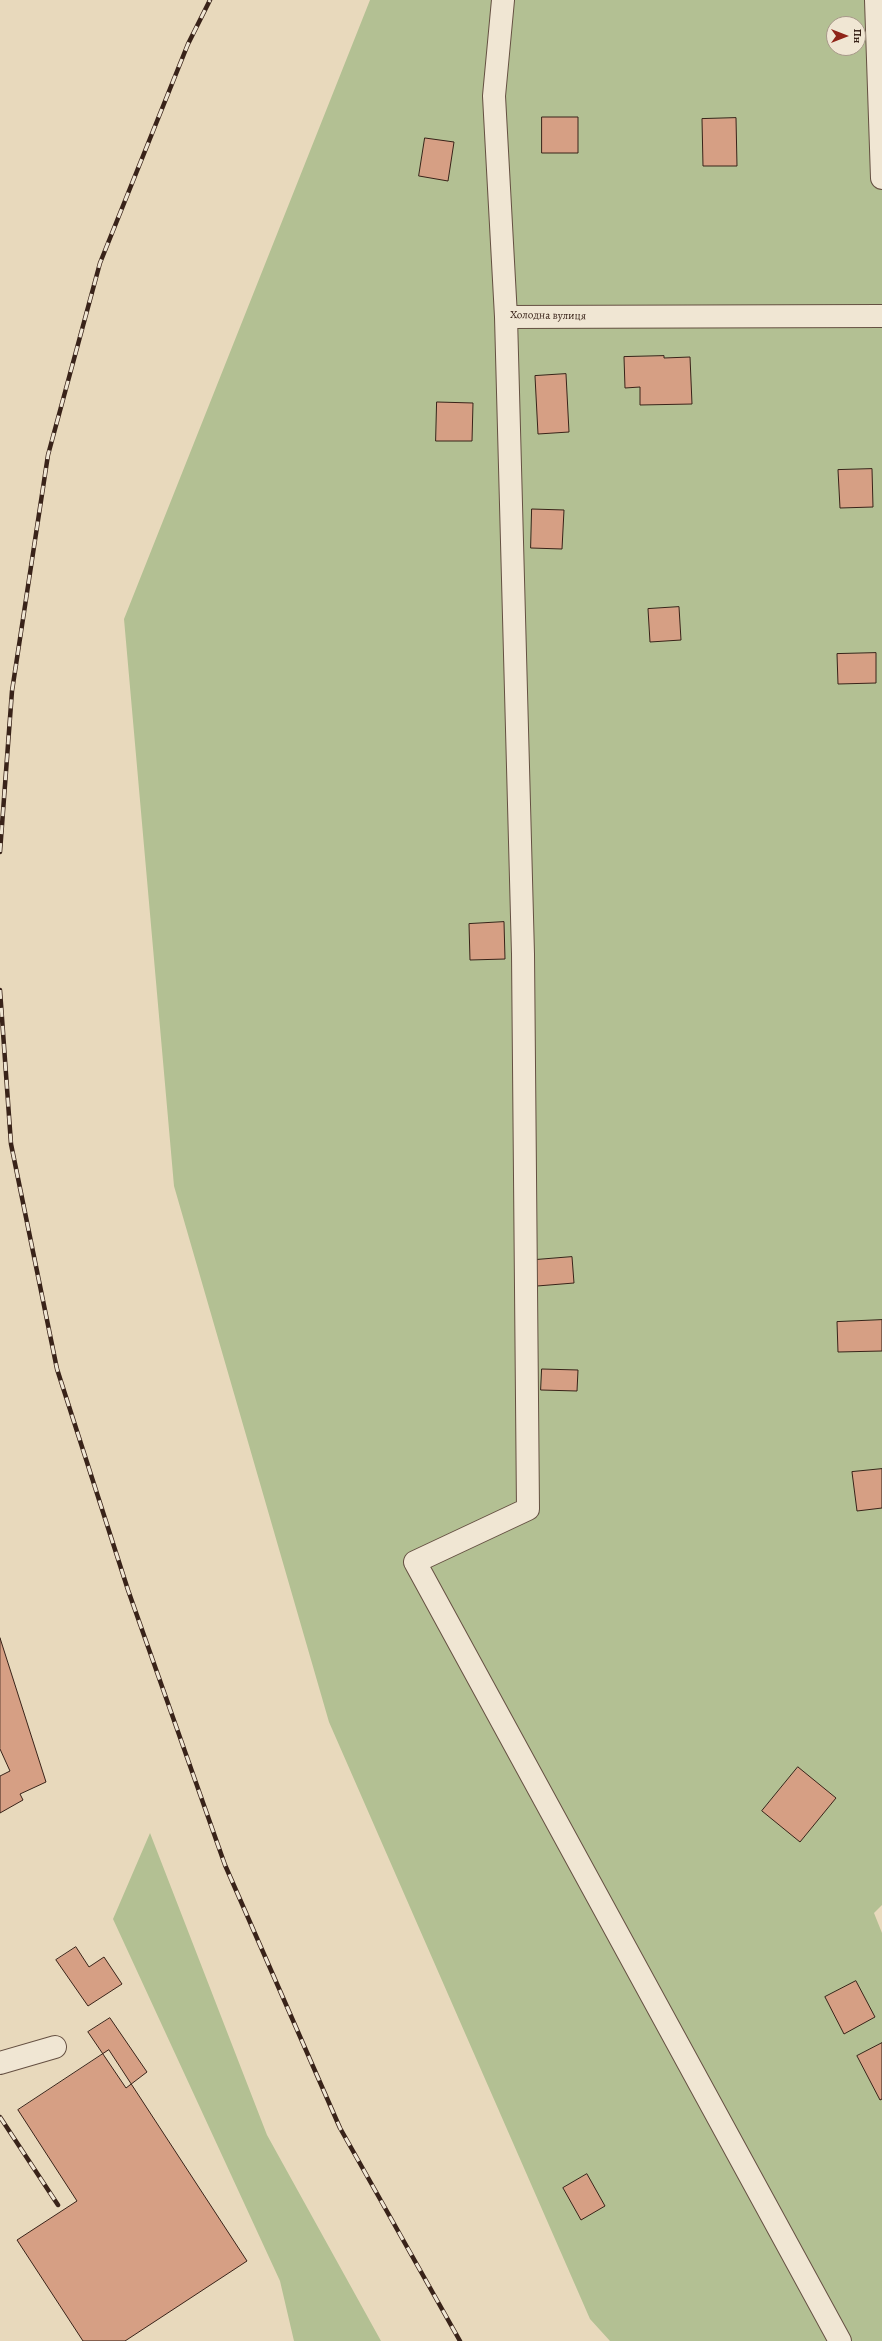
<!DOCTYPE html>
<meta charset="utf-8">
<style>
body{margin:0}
#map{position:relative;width:882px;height:2341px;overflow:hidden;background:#e8d9bc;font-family:Alegreya,serif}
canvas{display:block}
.north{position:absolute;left:826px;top:16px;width:40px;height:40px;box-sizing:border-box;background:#f0e6d3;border:1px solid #a79889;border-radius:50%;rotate:90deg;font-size:11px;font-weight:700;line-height:16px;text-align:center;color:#392319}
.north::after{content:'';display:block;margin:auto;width:14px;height:18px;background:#8f2418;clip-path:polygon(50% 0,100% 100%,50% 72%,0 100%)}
</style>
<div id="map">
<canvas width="882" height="2341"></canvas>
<div class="north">Пн</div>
</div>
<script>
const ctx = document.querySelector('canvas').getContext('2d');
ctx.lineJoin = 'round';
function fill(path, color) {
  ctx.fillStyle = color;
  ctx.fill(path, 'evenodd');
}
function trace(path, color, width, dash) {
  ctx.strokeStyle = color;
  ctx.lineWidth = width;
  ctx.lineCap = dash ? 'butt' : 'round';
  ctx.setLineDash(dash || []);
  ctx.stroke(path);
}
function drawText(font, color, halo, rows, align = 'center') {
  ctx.font = font + ' Alegreya,serif';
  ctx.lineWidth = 3.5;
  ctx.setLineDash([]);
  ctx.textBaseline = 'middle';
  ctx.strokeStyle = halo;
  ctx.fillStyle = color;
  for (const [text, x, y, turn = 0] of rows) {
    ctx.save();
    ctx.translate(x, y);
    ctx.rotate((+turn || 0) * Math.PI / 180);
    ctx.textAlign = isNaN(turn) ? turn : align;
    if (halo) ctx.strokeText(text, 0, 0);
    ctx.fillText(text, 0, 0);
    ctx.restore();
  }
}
fill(new Path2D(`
 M370 0H882V1905L874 1913 882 1933V2341H610L590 2319 329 1722 174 1186 124 619ZM834 24H858V48H834Z
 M150 1833 267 2135 381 2341H294L280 2281 113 1919Z`), '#b3c093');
const building = new Path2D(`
 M542 117H578V153H542Z
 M736 118 737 166H703L702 119Z
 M425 138 454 142 448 181 419 176Z
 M664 356V358L690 357 692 404 640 405V387L625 388 624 357Z
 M566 374 569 432 538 434 535 376Z
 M437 402 473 403 472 441H436Z
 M872 469 873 507 840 508 838 470Z
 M532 509 564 510 562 549 531 548Z
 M679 607 681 640 650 642 648 609Z
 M876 653V683L838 684 837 654Z
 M504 922 505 959 470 960 469 924Z
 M572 1257 574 1283 537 1286 535 1260Z
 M882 1320V1351L838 1352 837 1322Z
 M542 1369 578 1370 577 1391 541 1390Z
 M882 1469V1508L857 1511 852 1472Z
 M0 1638 46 1782 20 1794 23 1800 0 1813V1776L10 1771 0 1749Z
 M798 1767 836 1798 800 1842 762 1811Z
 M76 1947 89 1967 104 1957 122 1984 88 2006 56 1960Z
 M856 1981 875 2017 844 2034 825 1997Z
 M110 2018 147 2072 126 2088 88 2032Z
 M882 2043V2099L880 2100 857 2056Z
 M109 2050 247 2261 125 2341H83L17 2240 77 2201 18 2110Z
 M587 2174 605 2206 581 2220 563 2188Z`);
fill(building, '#d69f84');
trace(building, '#392319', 1);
const minor = new Path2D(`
 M503 0 494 96 506 317 882 316
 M876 0 882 178
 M506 317 523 954 528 1509 415 1562 840 2341
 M0 2063 55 2047`);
trace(minor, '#655042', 24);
trace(minor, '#f0e6d3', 22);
const rail = new Path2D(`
 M0 852 12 691 48 455 100 263 188 44 210 0
 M0 990 11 1144 57 1369 128 1590 225 1865 340 2128 460 2341
 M0 2117 58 2205`);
trace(rail, '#392319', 4.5);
trace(rail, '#f0e6d3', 3, [9]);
drawText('11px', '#392319', '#f0e6d3', [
 ["Холодна вулиця",548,316,1]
]);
</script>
